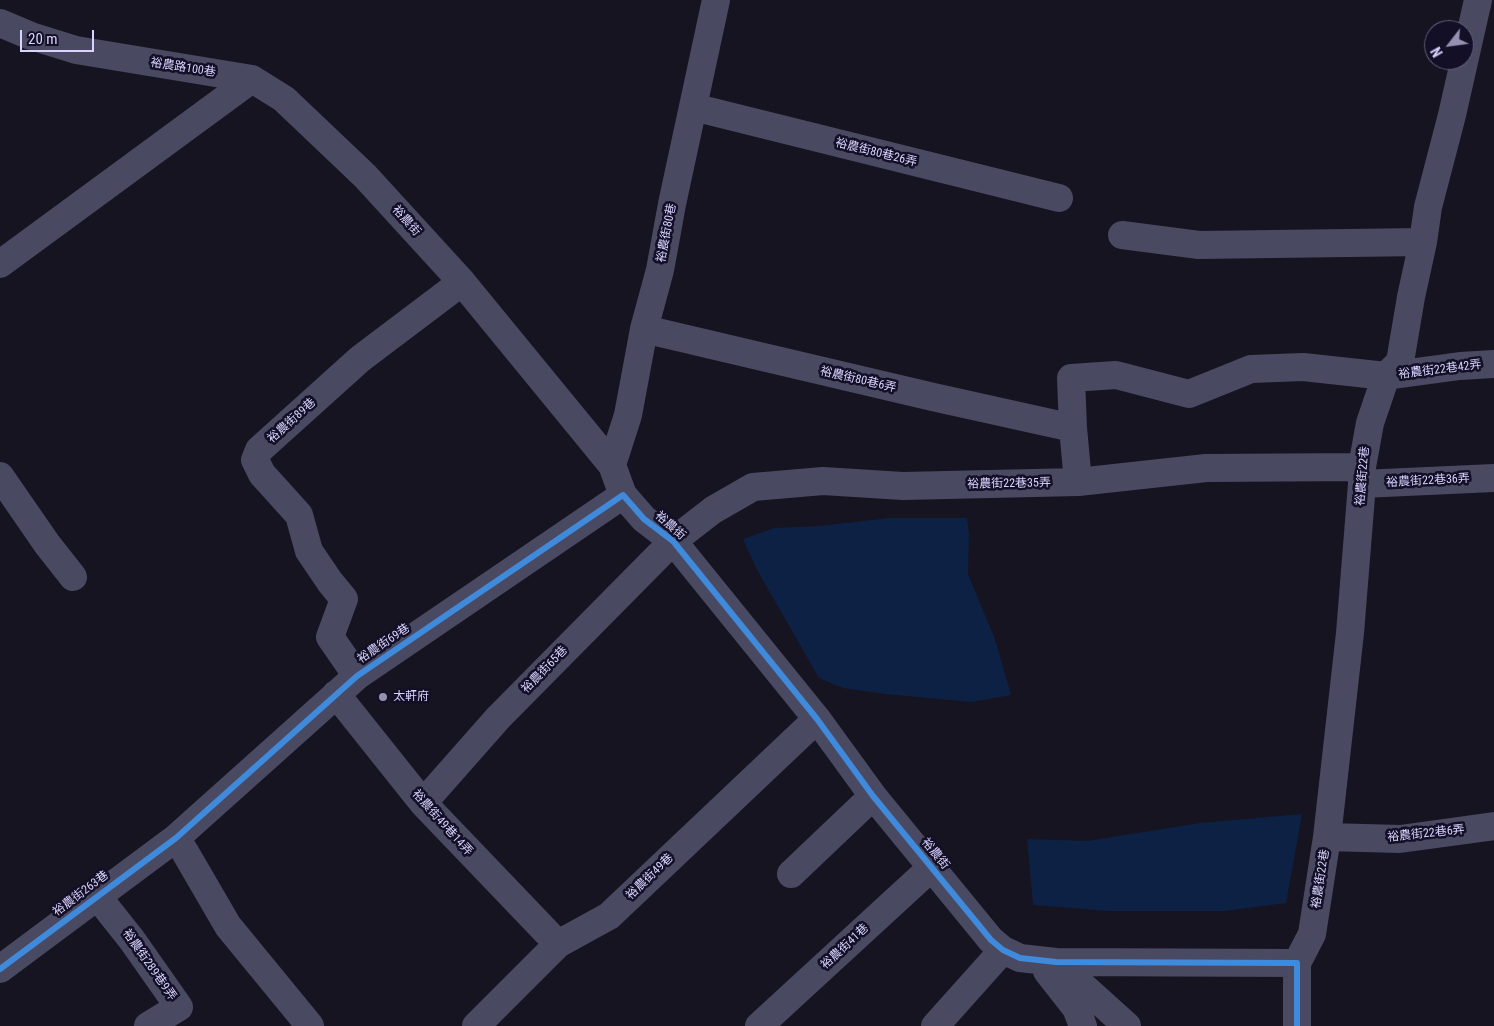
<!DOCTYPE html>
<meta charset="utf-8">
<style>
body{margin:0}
#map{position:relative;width:1494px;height:1026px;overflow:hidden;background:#161421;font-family:"Roboto Condensed",sans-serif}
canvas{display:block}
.north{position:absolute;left:1424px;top:20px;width:50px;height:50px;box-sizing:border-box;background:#130f26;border:1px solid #625e7d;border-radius:50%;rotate:240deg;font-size:14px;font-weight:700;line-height:20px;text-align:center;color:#d9d4ff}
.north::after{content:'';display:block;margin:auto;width:18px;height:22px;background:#9591b1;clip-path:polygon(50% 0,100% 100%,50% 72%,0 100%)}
.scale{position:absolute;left:20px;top:30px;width:74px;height:22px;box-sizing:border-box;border:2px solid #d9d4ff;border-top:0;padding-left:6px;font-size:15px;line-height:18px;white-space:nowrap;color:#d9d4ff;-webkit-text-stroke:4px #130f26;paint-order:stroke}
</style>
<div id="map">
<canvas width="1494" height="1026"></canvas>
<div class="north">N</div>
<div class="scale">20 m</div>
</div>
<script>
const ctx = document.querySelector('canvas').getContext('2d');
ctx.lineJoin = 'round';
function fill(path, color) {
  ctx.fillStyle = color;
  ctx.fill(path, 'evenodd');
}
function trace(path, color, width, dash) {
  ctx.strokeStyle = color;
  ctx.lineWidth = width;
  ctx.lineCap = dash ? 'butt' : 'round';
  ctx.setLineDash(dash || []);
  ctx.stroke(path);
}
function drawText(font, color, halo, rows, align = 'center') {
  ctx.font = font + ' "Roboto Condensed","Noto Sans TC",sans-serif';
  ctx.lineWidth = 5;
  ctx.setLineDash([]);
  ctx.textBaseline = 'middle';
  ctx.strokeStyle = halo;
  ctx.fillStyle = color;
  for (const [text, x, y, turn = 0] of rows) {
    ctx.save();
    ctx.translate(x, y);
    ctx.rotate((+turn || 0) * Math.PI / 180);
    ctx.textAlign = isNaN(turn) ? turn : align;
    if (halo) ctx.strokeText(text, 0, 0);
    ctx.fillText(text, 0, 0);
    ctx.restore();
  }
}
fill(new Path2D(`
 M890 518H967L969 535 968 574 995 639 1011 695 972 702 885 694 843 688 819 678 757 570 743 539 774 528 820 526Z
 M1302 814 1286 903 1224 911H1109L1033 905 1027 839 1087 841 1200 823Z`), '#0d2144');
trace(new Path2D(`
 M0 23 31 36 76 50 252 79
 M693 107 1059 198
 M1122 235 1199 245 1423 242
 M0 264 252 79 284 99 365 176 462 282 612 465 623 495 644 519 673 541 817 719 873 796 991 940 1003 950 1020 958 1056 962 1297 963
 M644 329 933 397 1073 428
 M612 465 628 415 644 329 660 270 672 204 716 0
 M0 476 47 544 73 577
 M1078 482 1073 428 1071 378 1116 375 1189 394 1251 369 1303 367 1386 376 1460 366 1494 364
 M1362 484 1494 478
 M357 676 330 637 344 599 330 582 309 551 299 515 262 474 255 460 259 450 360 359 462 282
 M336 694 423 803 558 944
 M423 803 498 718 673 541 713 510 753 487 823 481 903 486 1078 482 1206 468 1362 467
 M1327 837 1400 839 1494 826
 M176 838 185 852 228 926 310 1026
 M791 874 873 796
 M97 896 132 940 179 1007 148 1026
 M1056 962 1127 1026
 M0 969 176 838 357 676 623 495
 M1047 971 1076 1008 1083 1026
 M476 1026 558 944 609 916 817 719
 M759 1026 932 867
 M935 1026 1003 950
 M1297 1026V963L1312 934 1327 837 1350 633 1362 484V467L1370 423 1386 376 1400 362 1411 297 1423 242 1428 207 1452 115 1478 0`), '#4a4962', 28);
trace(new Path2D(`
 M0 969 176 838 357 676 623 495 644 519 673 541 817 719 873 796 991 940 1003 950 1020 958 1056 962 1297 963V1026`), '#408adc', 6);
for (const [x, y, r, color] of [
 [383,697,5,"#9591b1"]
]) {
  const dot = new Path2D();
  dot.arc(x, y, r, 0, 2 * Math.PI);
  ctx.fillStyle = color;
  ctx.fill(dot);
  trace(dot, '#130f26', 2);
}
drawText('12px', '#d9d4ff', '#130f26', [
 ["裕農路100巷",183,68,9],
 ["裕農街80巷26弄",876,153,14],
 ["裕農街",406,221,48],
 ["裕農街80巷",667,233,-79],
 ["裕農街22巷42弄",1440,370,-7],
 ["裕農街80巷6弄",858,380,13],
 ["裕農街89巷",292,421,-42],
 ["裕農街22巷",1363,476,-85],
 ["裕農街22巷36弄",1428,481,-3],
 ["裕農街22巷35弄",1009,484,-1],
 ["裕農街",670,526,41],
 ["裕農街69巷",384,644,-34],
 ["裕農街65巷",545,670,-46],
 ["裕農街49巷14弄",442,823,48],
 ["裕農街22巷6弄",1426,834,-6],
 ["裕農街",935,854,51],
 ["裕農街49巷",650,877,-44],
 ["裕農街22巷",1321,879,-81],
 ["裕農街263巷",81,894,-37],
 ["裕農街41巷",845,947,-43],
 ["裕農街289巷9弄",149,965,55]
]);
drawText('12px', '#d9d4ff', '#130f26', [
 ["太軒府",393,697]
], 'left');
</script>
